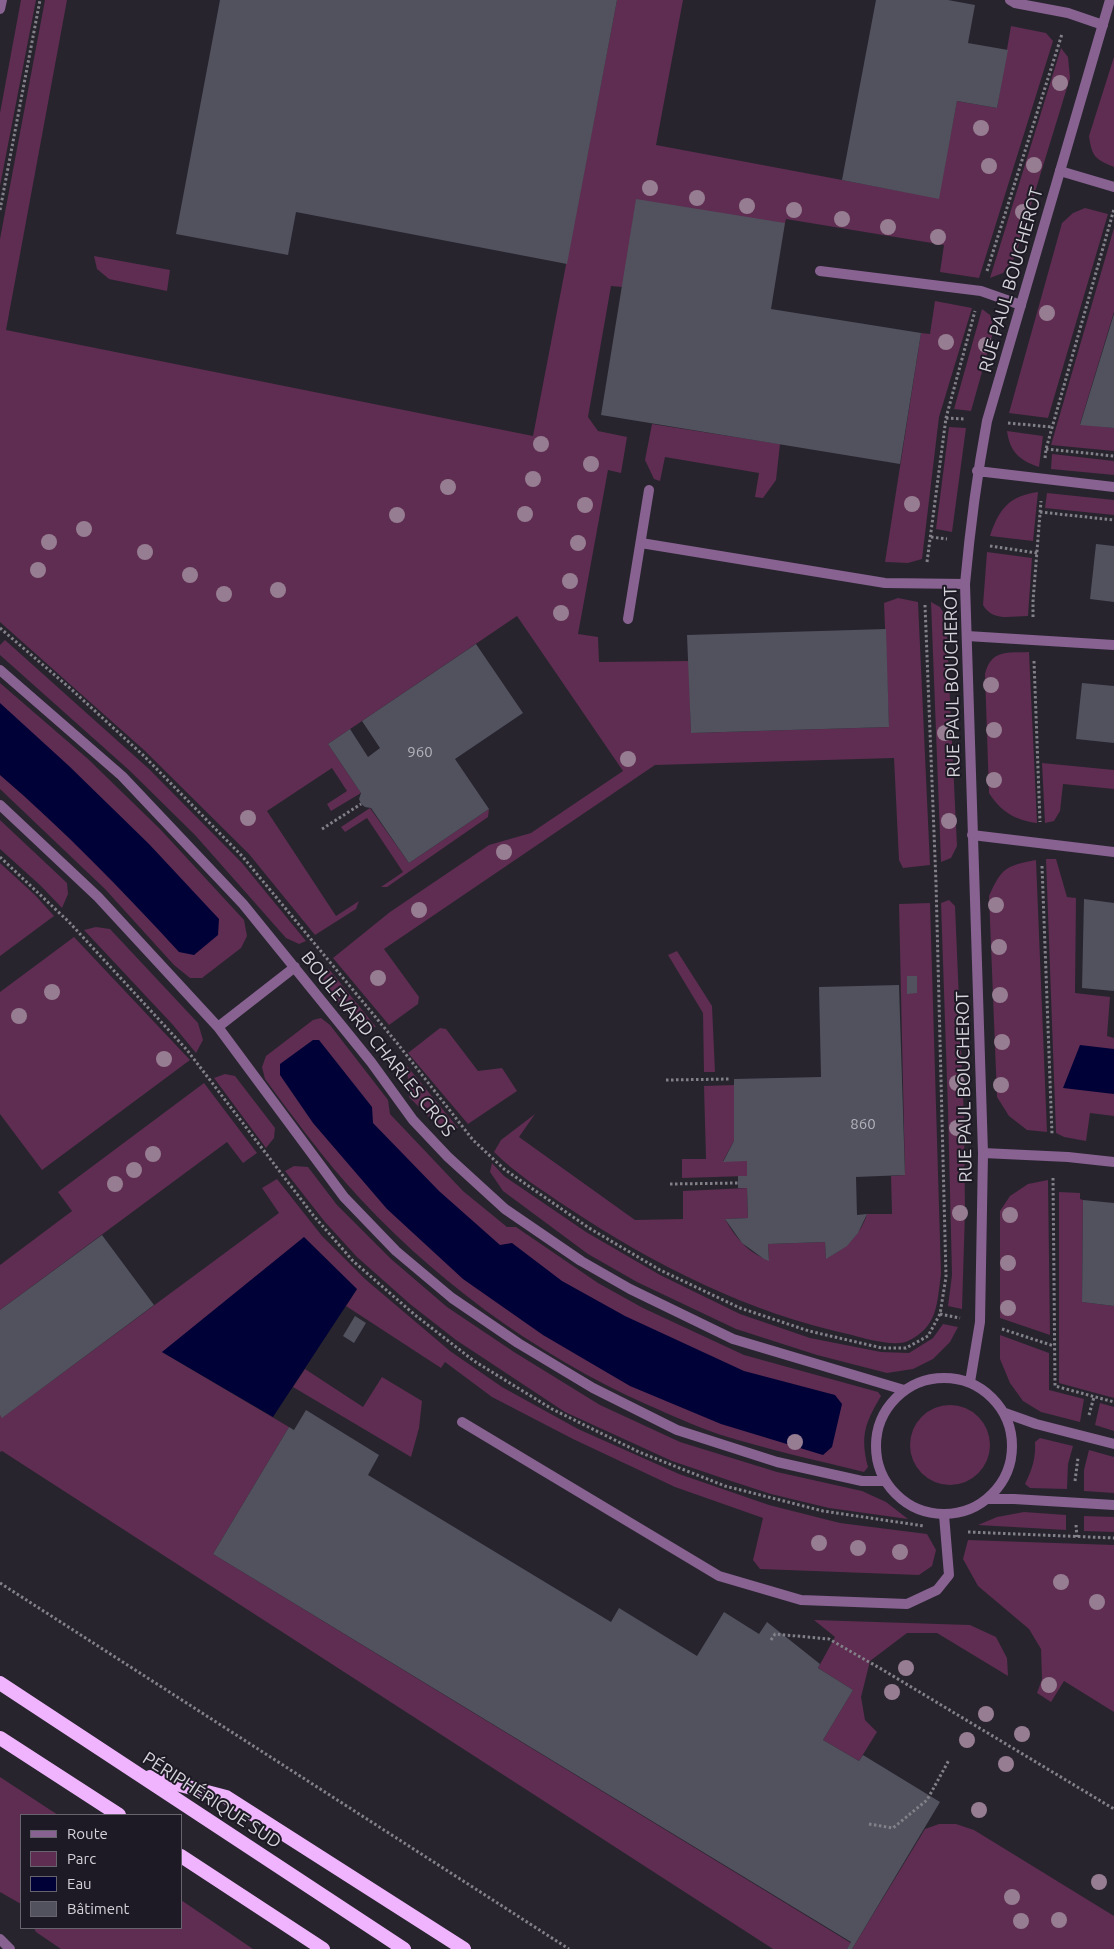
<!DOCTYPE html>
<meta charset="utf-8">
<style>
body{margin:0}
#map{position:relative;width:1114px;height:1949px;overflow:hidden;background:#27242e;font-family:Ubuntu,sans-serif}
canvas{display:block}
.legend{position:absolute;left:20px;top:1814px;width:162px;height:115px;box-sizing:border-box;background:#1e1a25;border:1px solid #67646d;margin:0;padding:6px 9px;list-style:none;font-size:15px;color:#d5d3da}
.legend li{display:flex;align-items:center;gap:10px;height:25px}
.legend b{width:25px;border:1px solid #67646d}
</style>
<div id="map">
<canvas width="1114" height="1949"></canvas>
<ul class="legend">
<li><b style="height:6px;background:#886291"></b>Route</li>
<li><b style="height:14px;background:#5e2d51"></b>Parc</li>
<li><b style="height:14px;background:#000237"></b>Eau</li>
<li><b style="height:14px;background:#51525e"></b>Bâtiment</li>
</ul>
</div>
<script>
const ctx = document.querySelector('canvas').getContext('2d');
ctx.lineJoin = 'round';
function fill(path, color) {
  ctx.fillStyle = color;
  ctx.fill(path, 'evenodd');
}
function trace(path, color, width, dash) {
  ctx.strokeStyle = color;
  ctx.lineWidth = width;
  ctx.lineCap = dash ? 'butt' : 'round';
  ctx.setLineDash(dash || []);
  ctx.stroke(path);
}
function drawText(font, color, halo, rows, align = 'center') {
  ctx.font = font + ' Ubuntu,sans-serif';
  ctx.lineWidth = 4;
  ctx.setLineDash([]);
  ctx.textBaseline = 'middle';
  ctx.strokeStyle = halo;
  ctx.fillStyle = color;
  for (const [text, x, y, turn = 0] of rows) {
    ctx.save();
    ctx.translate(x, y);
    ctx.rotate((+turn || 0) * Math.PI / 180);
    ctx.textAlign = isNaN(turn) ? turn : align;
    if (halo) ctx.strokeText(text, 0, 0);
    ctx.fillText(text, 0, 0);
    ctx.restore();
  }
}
fill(new Path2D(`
 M21 0H36L0 186V113Z
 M45 0H67L6 330 533 436 617 0H683L656 145 938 198 957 101 997 108 1011 26 1046 33 1053 41 979 278 940 272 944 245 786 219 785 223 622 287 611 286 588 417 598 431 627 437 621 473 608 470 578 634 598 637 599 662 689 661 691 733 889 727 884 603 898 598 918 602 930 865 903 868 899 860 894 758 655 765 384 949 419 997 418 1004 389 1025 333 958 390 912 489 845 531 833 623 771 517 616 328 744 361 793 331 811 327 804 347 791 332 768 267 811 336 916 359 901 356 909 315 935 249 854 144 750 0 622V239Z
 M1061 48 1068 57 1070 78 1015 257 1003 273 990 278Z
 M1114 57V167C1095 159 1092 157 1089 136Z
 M1085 208 1108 214 1048 418 1009 413 1062 223 1073 213Z
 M1114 228V312L1080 424 1114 428V451L1051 445Z
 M94 256 170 270 167 291 109 279 97 269Z
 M935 301 972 308 939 417 922 559 908 563 885 562 921 333 930 334Z
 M982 309 990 315 994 329 971 411 954 409Z
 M652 424 780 444 776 480 763 498 755 497 759 473 665 457 660 481 654 479 645 460Z
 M949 427 966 428 952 532 936 529Z
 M1007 431 1043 436 1039 467C1019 460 1010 452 1007 431Z
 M1052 454 1114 461V475L1051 469Z
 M1038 492 1033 541 990 536C999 509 1009 496 1038 492Z
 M1047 493 1114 500V515L1045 508Z
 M987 552 1032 558 1028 616C1010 616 993 622 983 605Z
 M931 602 940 607 946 617 957 846 951 858 941 862Z
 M5 640 149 769 242 863 306 941 299 944 286 938 195 835 129 770 0 655V645Z
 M1029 652 1037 823C1015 820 1001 812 989 793L985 674C991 649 1008 653 1029 652Z
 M0 683 88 759 160 829 244 920 247 936 241 948 202 978H190L174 965 105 889 0 789Z
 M1042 763 1114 770V789L1063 784 1060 811 1054 821 1045 823Z
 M370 808 409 863 489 809 488 817 387 887H381L403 872 367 818 345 832 341 827Z
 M0 820 67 883 68 894 62 908 41 886 0 849Z
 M1046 859H1056L1067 897 1076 898 1075 993 1110 997 1107 1036 1114 1038V1116L1090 1113 1086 1141 1064 1137 1056 1133Z
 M1036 860 1047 1132 1027 1130 1009 1116 997 1097 989 896C1002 867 1006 866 1036 860Z
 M0 863 35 895 54 916 0 956Z
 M949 900 955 906 964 1118 965 1212 962 1309 948 1306 952 1275 948 1110 941 903Z
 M930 903 941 1274C937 1303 938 1327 908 1341 895 1347 866 1339 852 1335 749 1313 654 1265 567 1207 542 1190 516 1174 494 1152L501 1140 535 1114 519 1137 635 1220 683 1219V1191L747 1188 748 1218 725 1219C735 1237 749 1254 769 1260L768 1244 825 1242 826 1258C845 1250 861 1234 867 1214H892L891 1176 905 1175 899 904Z
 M96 927 110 929 198 1023 203 1040 196 1053 173 1025 84 930Z
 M74 937 190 1060 42 1170 0 1114V992Z
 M677 951 712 1006 715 1072H704L703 1013 668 955Z
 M328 968 376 1027H364L353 1020 322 983Z
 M321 1018 330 1025 388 1100 390 1114 463 1191 507 1227H516L598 1283 643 1308 744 1355 878 1392 881 1396C865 1423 860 1436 868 1467L864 1472C815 1460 766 1449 718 1434 695 1426 671 1415 648 1405 534 1354 429 1277 346 1183 317 1150 291 1114 265 1079L262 1067 266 1056 313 1020Z
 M440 1028 446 1029 478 1071 502 1068 517 1091 468 1124 408 1053Z
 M407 1066 458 1128 449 1130 439 1127 409 1097Z
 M225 1074 235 1076 275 1128 274 1138 266 1148 214 1078Z
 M204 1083 257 1153 243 1163 227 1142 0 1310V1265L72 1211 58 1192Z
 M734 1085V1141L723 1161H747V1176L682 1178V1159H706L704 1086Z
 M492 1163 504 1176 586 1232 660 1275 740 1314 810 1338 881 1352 909 1353 933 1338 943 1324 958 1327 950 1342 933 1359 913 1369 887 1373 817 1355 736 1329 637 1282 588 1254 503 1191 490 1172Z
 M294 1166 308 1167 337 1205 391 1259 447 1307 514 1352 600 1405 680 1442 777 1472 862 1491 886 1502 908 1519 829 1508 771 1494 728 1480 672 1461 565 1412 456 1340 410 1304 357 1257 325 1222 285 1171Z
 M277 1179 322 1236 365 1279 450 1351 502 1387 578 1429 679 1474 769 1505 840 1523 927 1534 936 1550 932 1566 919 1575 760 1569 753 1560 763 1518 675 1487 573 1439 492 1397 445 1362 441 1368 346 1306 357 1289 162 1352 289 1427 213 1554 851 1943 847 1949H773L2 1451 0 1452V1415L3 1417 279 1213 262 1188Z
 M1048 1180 1050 1335 1000 1318V1211L1010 1196 1028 1184Z
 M1059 1192 1080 1193V1199L1083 1200 1082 1302 1114 1306V1398L1059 1383Z
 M1000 1335 1049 1353V1390L1084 1399 1080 1422 1041 1412 1023 1401 1010 1383 1000 1359Z
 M305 1369 363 1407 382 1377 422 1401 419 1428 411 1457 293 1387Z
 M1100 1403 1114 1407V1431L1095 1425Z
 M910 1445a40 40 0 1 1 80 0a40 40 0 1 1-80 0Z
 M1040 1438 1073 1446 1068 1464 1067 1489 1030 1488 1025 1484C1032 1470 1036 1458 1035 1442Z
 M1089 1450 1114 1457V1493L1084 1491V1470Z
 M1024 1512 1066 1515V1530L978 1525 997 1517Z
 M1084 1516 1114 1517V1532L1084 1531Z
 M968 1540 1114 1545V1712L1064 1681 1051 1702 1037 1693 1042 1679 1041 1649 1029 1629 978 1586 963 1559Z
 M814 1620 970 1625 996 1637 1007 1658 1008 1676 937 1633H907L870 1661 861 1697 865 1720 877 1732 859 1761 823 1740 853 1690 818 1668 835 1637Z
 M0 1777 58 1815H21V1904L0 1892Z
 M939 1824H956L974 1830 1114 1916V1949H852L925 1829Z
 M181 1900 253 1949H61L36 1932 34 1928H181Z`), '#5e2d51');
fill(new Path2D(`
 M0 703 69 766 149 844 219 919 218 935 194 955 179 952C122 890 64 830 0 775Z
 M313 1040H319L372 1107 373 1123 439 1191 500 1245 512 1243 562 1281 625 1316 744 1371 835 1395 842 1404 832 1447 823 1455 721 1424 630 1386 543 1335 463 1279 387 1209 313 1123 280 1075V1064Z
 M1080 1045 1114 1049V1094L1063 1088Z
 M304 1237 357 1289 273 1417 162 1352Z`), '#000237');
fill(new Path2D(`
 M220 0H617L567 264 296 212 288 255 176 234Z
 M876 0H948L975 5 968 43 1008 50 997 108 957 101 939 199 842 180Z
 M636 199 785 223 771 309 921 333 900 464 601 415Z
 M1114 314V428L1080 425Z
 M1096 544 1114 546V602L1090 599Z
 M886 629 889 727 691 733 687 635Z
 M476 644 523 713 455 759 489 809 409 863 371 808 365 807 361 804 359 799 361 793 328 744 350 729 368 757 380 748 362 721Z
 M1082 683 1114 686V743L1076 739Z
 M1084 899 1114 903V991L1082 988Z
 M907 976H917V993L907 994Z
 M899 985 905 1175 856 1177 857 1215 867 1214 858 1233 847 1246 836 1253 826 1259 825 1242 768 1244 769 1261 764 1259 742 1243 725 1219 748 1218 747 1188H738V1176H747V1161L723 1162 734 1141V1079L821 1077 819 987Z
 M1083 1200 1114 1203V1306L1082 1302Z
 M102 1235 154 1305 2 1418 0 1415V1310Z
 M355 1316 366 1323 354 1343 343 1336Z
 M306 1410 379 1455 368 1475 611 1622 619 1608 697 1656 724 1612 759 1634 767 1622 820 1664 818 1668 853 1690 823 1740 859 1761 863 1755 940 1802 852 1949H847L851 1942 213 1554 289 1427 294 1430Z`), '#51525e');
trace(new Path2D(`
 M0 210 40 0
 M987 271 1062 34
 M946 418 965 419
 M1008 423 1052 427
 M1046 449 1114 456
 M1045 458 1046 449 1114 209
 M1040 512 1114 520
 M931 537 947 539
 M990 546 1037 553
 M927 562 946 418 975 311
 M1033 617V601L1041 501
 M0 628 71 689 144 756 242 856 397 1043 473 1140 504 1169 589 1228 660 1270 740 1308 809 1331 882 1348H906L928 1336 940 1314 946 1277 936 883 925 605
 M1034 661 1040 822
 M322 829 361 804
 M0 857 69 922 187 1050 313 1215 353 1261 415 1315 474 1361 552 1409 639 1452 725 1486 823 1511 924 1526
 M1042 866 1052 1134
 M666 1080 730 1079
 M1053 1178 1055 1386 1114 1402
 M670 1184 738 1183
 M940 1314 960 1318
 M1002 1329 1054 1346
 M1089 1415 1094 1397
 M1075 1481 1078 1458
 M1076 1525 1077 1537
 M968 1532 1114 1538
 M0 1583 569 1949
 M771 1640 775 1634 829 1639 883 1670 1114 1809
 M869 1824 893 1828 927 1800 949 1760`), '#828088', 3, [2.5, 2.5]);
trace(new Path2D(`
 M1010 0 1015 3 1068 13 1103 25
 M1060 171 1114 187
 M820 271 981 291 1021 305
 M641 543 885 583 965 584
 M628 619 649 490
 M967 636 1114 645
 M972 835 1114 852
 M983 1153 1068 1157 1114 1162
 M462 1422 719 1576 801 1600 907 1604 937 1590 949 1575 944 1515
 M0 1939 10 1949`), '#886291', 10);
trace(new Path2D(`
 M0 9 2 0
 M977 471 1114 487
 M0 670 122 776 243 904 371 1062 413 1120 448 1157 505 1209 581 1261 630 1289 733 1339 904 1390
 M0 805 98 897 218 1027 344 1197 396 1251 452 1298 518 1343 593 1388 677 1430 777 1462 862 1481H885
 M218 1027 295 967
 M876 1446a68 68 0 1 1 136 0a68 68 0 1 1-136 0Z
 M970 1382 980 1322 983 1153 965 584C970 529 977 475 987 421L1110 0
 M1005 1413 1036 1424 1114 1444
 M988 1499H1014L1114 1505`), '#886291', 10);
trace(new Path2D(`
 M0 1683 404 1949
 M0 1738 119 1815
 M150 1777 226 1797 464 1949
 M181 1856 323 1949`), '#f0b4fe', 14);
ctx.fillStyle = '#977d92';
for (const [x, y] of [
 [1060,83],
 [981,128],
 [1034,165],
 [989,166],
 [650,188],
 [697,198],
 [747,206],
 [794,210],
 [1023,212],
 [842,219],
 [888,227],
 [938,237],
 [1047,313],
 [946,342],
 [986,345],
 [541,444],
 [591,464],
 [533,479],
 [448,487],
 [912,504],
 [585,505],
 [525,514],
 [397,515],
 [84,529],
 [49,542],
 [578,543],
 [145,552],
 [38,570],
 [190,575],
 [570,581],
 [278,590],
 [224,594],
 [561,613],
 [991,685],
 [994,730],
 [945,733],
 [628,759],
 [994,780],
 [248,818],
 [949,821],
 [504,852],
 [996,905],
 [419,910],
 [999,947],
 [378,978],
 [52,992],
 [1000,995],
 [19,1016],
 [1002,1042],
 [164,1059],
 [957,1083],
 [1001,1085],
 [957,1128],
 [153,1154],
 [134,1170],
 [115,1184],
 [960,1213],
 [1010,1215],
 [1008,1263],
 [1008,1308],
 [795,1442],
 [819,1543],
 [858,1548],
 [900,1552],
 [1061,1582],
 [1097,1602],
 [906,1668],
 [1049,1685],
 [892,1692],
 [986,1714],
 [1022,1734],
 [967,1740],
 [1006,1764],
 [979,1810],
 [1099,1882],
 [1012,1897],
 [1059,1920],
 [1021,1921]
]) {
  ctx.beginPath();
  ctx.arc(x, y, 8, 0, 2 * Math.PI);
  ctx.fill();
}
drawText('15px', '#b4b3bb', null, [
 ["960",420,752],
 ["860",863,1124]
]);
drawText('18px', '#d5d3da', '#1e1a25', [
 ["RUE PAUL BOUCHEROT",1011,280,-74],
 ["RUE PAUL BOUCHEROT",952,682,-91],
 ["BOULEVARD CHARLES CROS",378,1044,51],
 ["RUE PAUL BOUCHEROT",964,1087,-91],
 ["PÉRIPHÉRIQUE SUD",212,1800,33]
]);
</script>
